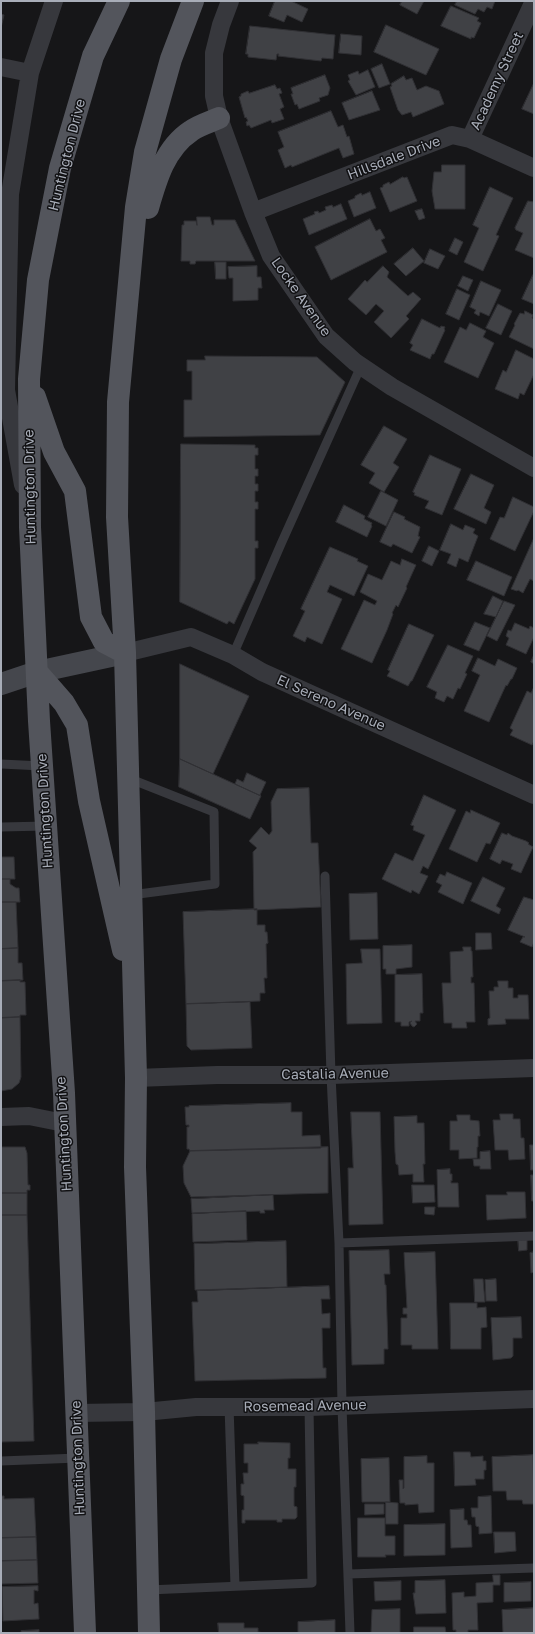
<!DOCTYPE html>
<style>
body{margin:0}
#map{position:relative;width:535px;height:1634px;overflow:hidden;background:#161618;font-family:"Golos Text",sans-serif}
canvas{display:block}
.frame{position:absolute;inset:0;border:2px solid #a8adb8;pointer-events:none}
</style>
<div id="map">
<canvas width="535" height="1634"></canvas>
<div class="frame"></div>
</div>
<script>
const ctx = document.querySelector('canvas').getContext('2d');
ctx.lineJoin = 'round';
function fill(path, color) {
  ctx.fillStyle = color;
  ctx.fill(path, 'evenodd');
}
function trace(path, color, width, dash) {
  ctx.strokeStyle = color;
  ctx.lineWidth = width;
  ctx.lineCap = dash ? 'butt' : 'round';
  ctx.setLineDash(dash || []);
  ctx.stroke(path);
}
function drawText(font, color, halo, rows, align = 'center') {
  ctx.font = font + ' "Golos Text",sans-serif';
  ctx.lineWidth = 3;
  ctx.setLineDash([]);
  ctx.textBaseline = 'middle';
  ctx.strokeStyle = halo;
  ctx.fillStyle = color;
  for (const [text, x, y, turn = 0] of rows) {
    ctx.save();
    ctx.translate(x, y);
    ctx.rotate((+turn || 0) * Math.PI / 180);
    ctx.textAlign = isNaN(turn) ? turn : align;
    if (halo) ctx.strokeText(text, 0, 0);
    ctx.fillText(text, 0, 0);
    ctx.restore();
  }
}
const building = new Path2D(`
 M275 1H291L308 9 302 22 287 15 284 22 269 16Z
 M402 1H424L417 14 400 5Z
 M457 1H495L492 9 487 7 484 12 478 9 475 14 455 5Z
 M451 6 479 18 477 21 481 23 474 38 471 37V39L441 26Z
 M1 14 4 15 1 28Z
 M386 25 439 49 426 75 374 52Z
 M250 26 335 35 333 59 322 58 321 61 278 56 279 54H277L276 60 248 57V54H246Z
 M341 34 362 36 361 55 339 53Z
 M382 64 390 84 379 88 371 69Z
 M368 70 375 87 356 95 348 81 350 80 348 75 358 71 359 74Z
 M325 75 330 88 328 95 319 98 320 101 299 109 297 104 295 105 291 94H293L291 88Z
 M404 76 406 80 412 78 417 90 426 86 439 91 444 104 413 117 411 112 402 115 398 110 390 87 392 86 391 84Z
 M534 83V114L522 109Z
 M275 85 277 89 280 88 282 93 279 94 284 107 280 109 284 119 272 123 271 120 251 128 249 125 247 126 246 122 248 121 246 117 245 118 239 97 241 96V94L248 91 249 93Z
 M372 91 380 110 349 120 342 103Z
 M331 111 338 127 343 125 347 137 349 136 354 154 343 158 339 148 292 167 291 165 285 168 278 150 284 147 278 132Z
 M442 165H465V209H435L432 191 434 172H441Z
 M403 177 404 178 407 177 417 201 390 212 380 188 383 187V185L389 182 390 184Z
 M490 187 513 198 496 235 499 236 483 271 464 262 479 228 473 225Z
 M370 192 376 208 354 217 348 201 355 198V196L361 193 362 195Z
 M528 201 534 202V258L515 250 523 233 516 230 515 228Z
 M341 204 347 219 309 235 303 219 315 214 314 212 318 211 319 213 326 210 325 207 332 205 333 207Z
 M422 209 425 218 419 220 415 211Z
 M197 217H210L212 225H214V220H235L255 261H196L195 264H190V261H181L182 225H184V221H196L197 225Z
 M370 219 376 231 380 229 385 238 381 240 387 252 331 280 315 247Z
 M455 238 463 242 457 255 449 251Z
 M413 248 424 261 406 276 394 264Z
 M430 249 445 256 438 269 424 263Z
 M215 262H226V279H216Z
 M257 266V277H261L262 288H258V300L233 301V278H229L228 267Z
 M383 266 389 272 387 277 408 296 413 292 421 299 406 316 409 319 391 338 374 322 384 311 376 304 366 315 348 299 365 280 367 282Z
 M533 275 534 276V304L522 299Z
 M463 276 473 280 468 291 458 286Z
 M481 281 501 290 489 316 480 312 479 316 474 313 476 310 470 307Z
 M457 289 470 295 459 320 446 314Z
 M498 304 512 311 501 335 486 328Z
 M525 311 533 315 532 318 534 319V349L509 337 515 325 514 324 520 313 524 314Z
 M422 319 440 328 441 326 445 327 444 329 445 330 434 354H432L430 359 410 350 413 345 410 343Z
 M470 323 486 331 483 337 494 343 478 378 444 362 460 327 466 330Z
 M516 350 534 359V374L524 395 520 393 518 399 495 389 503 370 506 372Z
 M205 356 317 357 345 382 320 435 184 437V400H192V371H187V360H205Z
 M384 426 407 439 393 463 399 467 384 492 369 483 375 473 361 465Z
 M181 444 255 445V448H258V455H255V469H258V476H255V484H258V491H255V502H258V509H255V541H258V548H255V579L234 624 229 621 227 624 180 602Z
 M430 455 461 469 442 515 425 508 429 501 414 495 415 493 413 492Z
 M471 474 494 485 484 508 491 512 486 524 454 509Z
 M381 491 398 500 386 526 368 517Z
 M513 497 534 507V511L515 551 490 539 500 517 504 518Z
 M344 505 365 516 364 519 372 523 371 525 372 526 367 537 336 522Z
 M394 512 405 517 404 519 420 527 418 536 420 537 412 553 393 544 391 547 380 542Z
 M451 524 463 530 465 525 475 529 473 533 478 536 468 562 459 558 456 567 447 563 451 554 440 550Z
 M534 538V581L530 579 523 593 518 590 517 591 511 589 512 587Z
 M429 546 439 551 432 566 422 561Z
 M330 547 358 559 357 561 368 566 354 596 330 585 327 592 342 599 322 644 307 637 305 642 293 636 305 611 301 609Z
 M402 559 416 565 406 587 407 588 398 607 396 605 392 613 393 614 387 630 372 663 341 649 364 600 375 605 377 601 360 592 368 574 382 580 391 561 400 565Z
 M476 561 512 577 504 596 467 580Z
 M493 596 503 601 496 617 484 614Z
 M504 601 515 605 497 641 487 636Z
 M475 622 490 628 479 651 464 645Z
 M515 623 529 629 530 626 534 628V637L526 654 506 645 509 638 506 636 508 630 511 631Z
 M409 624 434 635 412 681H411L408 686 387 676 390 671 388 670Z
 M448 645 473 656 465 673 467 674 460 689 458 688 453 699 447 696 444 702 435 698 437 692 427 687Z
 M534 655V664L531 662Z
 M478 658 495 666 498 659 517 668 512 679H511L507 686 506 685 489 722 464 711 480 675 472 671Z
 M180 664 249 696 213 774 180 759Z
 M533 689 534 741 532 745 510 735 513 730 510 728 527 691 531 693Z
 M180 759 261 796 250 819 179 787Z
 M247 773 266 782 260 795 261 796 235 784 237 779 243 782Z
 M309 788 311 843H318L321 907 254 910 253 852 257 848 249 841 261 827 269 835 272 831 271 802 277 789Z
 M424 795 456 810 428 869 423 866 420 873 428 876 419 894 412 890 411 893 382 879 395 853 413 861 425 835 413 830 414 826 411 825Z
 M471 810 500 823 490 844 486 843 477 862 449 849 466 811 470 813Z
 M502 833 507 835 508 833 512 836 526 841 529 843 528 844 533 847 521 873 511 869 513 864 502 860 500 864 490 859Z
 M1 857H14L15 879H1Z
 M447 872 472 883 463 904 438 892 442 885 436 882 440 874 445 876Z
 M483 877 505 888 496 906 501 909 499 914 471 901Z
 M1 879H10V884L16 888H19L20 902H1Z
 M377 893 378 939 350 940 349 894Z
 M524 897 534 900V942L532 947 520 942 523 937H525L508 930Z
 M1 902H16L18 948 1 949Z
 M257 909V925H265V932H267L268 943 266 944 267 978H264L265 993H260V1001L186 1004 183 912Z
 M476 933H491L492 949 476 950Z
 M412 945V967L396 969V974H386V969H383V946Z
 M463 947H471V951H472L473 977H471V983H474L475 1022H466L467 1028H452V1023H444L442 983H451L450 952 463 951Z
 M18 948V963H22L23 980 1 981V949Z
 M361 949H380L382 1023 347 1024 346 964 362 963Z
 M422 974 423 1013H420V1021H415L417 1024 414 1027 412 1026 410 1023 412 1021 409 1022V1026H401V1022H395V975Z
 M20 980V982H25L26 1015H20V1017L1 1018V981Z
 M498 981H508V988H513V998H518V995H528L529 1019H505L506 1024 488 1025V1019L490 1018 489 991H494V987H498Z
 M250 1002 252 1048 191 1050 187 1046 186 1004Z
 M20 1017 21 1077 19 1083 12 1089 1 1091V1018Z
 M291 1103V1112H302V1136L320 1135 321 1148 190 1151 189 1149H187V1127H189V1125H186L185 1107H189V1106Z
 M351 1112H380L383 1224 349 1225 348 1168H353Z
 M500 1114H513V1119H520L521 1138H524L525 1159 509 1160 508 1150H495L493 1120H500Z
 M457 1115H470V1120L479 1121 480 1136H478V1147H477V1158L459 1159V1150H450V1121H457Z
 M417 1116V1123H424L425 1164H423L424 1182H413V1174L399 1175 398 1165 396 1164 395 1152 394 1117Z
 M530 1145H534V1170H531Z
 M1 1147H25L27 1153 28 1185H30V1190H27V1193H1Z
 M328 1147V1193L191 1197 184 1183 183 1166 190 1151Z
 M490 1151 491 1169H480V1166H474L473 1159H480V1152Z
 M450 1169V1174H452V1181L451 1180V1183H458L459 1207H438L437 1170Z
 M531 1175H534V1201H532Z
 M412 1185H434L435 1202 413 1203Z
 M507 1192H525L526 1218 487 1220 486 1195H507Z
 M1 1193H27V1215H1Z
 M273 1195 274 1210H264L265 1213H260V1211L192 1213 191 1199Z
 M425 1207H435L434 1215 425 1214Z
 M246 1211 247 1240 193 1242 192 1214Z
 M1 1215H27L34 1441 1 1442Z
 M518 1239H527V1250L519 1251Z
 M286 1241 287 1287 195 1290 194 1244Z
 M389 1250 390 1274H384L385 1285H386L388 1349H384V1364L352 1365 349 1251Z
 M435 1252 438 1349H412V1345H401V1318H407V1314H403V1308H407L404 1253Z
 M534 1252V1272L531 1273 530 1253Z
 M474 1279H483L485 1302H475Z
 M496 1279 497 1301H486L485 1280Z
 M329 1286 330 1299H321L322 1314 330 1313V1328H322L323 1368H326V1378L195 1381 192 1302H198L197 1291Z
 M450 1303H477V1308L486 1307 487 1327 481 1328V1349H451Z
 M521 1317 522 1338H513V1356L511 1358 493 1360 491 1318Z
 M258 1442 290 1443V1458H288V1469H296V1487H294V1506L297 1507V1517L295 1519H282V1522H277V1520H245V1523H242V1510H244V1496L241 1495V1484H244L243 1473H248V1463H244V1444H258Z
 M454 1452H470L471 1457 483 1456V1461H486V1470H484V1479H475L476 1485 455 1486Z
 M533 1455 534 1504H523L522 1500H507L506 1491H493L492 1457Z
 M427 1456V1463H434V1512L419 1513 418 1504 405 1505V1503H400L399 1480H403V1489L404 1488V1457Z
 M389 1458 390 1502H362L361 1459Z
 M1 1496H4V1499L34 1498 36 1537 1 1538Z
 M491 1496 492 1533 479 1534V1527L476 1526 475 1517H472L471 1508H478V1497Z
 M386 1502 398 1503V1524H386Z
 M365 1504H384V1514L365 1515Z
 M464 1509V1520H467L468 1525H471L472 1547 451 1548 450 1510Z
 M358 1518H385V1536H395V1555H385L386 1557H358Z
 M445 1524V1555L404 1556V1525Z
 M494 1532H515L516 1551 495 1553Z
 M36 1537 37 1560 1 1561V1538Z
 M37 1560 38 1583 1 1584V1561Z
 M493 1575H500V1585H493V1602L477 1603 478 1630H468V1633H456V1630H453L452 1593 464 1592V1597L476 1596V1583L493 1582Z
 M445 1580 446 1613 416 1614 413 1593H415V1581Z
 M401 1581V1600L375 1601 374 1582Z
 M531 1582V1601L504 1602V1583Z
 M38 1586V1591L34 1590V1604L38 1603 39 1619 3 1621 2 1587Z
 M534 1608V1633H503L502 1610Z
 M400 1609V1633H371L372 1610Z
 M335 1620V1633H298V1622Z
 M218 1623H244V1628H258V1632L266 1633H219Z
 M414 1627H445L446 1633H414Z
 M39 1630V1633H21V1631Z`);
fill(building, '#404145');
trace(building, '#303034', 1);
trace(new Path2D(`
 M233 655 281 544 361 366
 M1 764 42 766
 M128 778 214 812 215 884 131 895
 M1 827 46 826
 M325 876 331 1075 339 1243 342 1406 350 1633
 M339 1243 534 1236
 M229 1406 235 1586
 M1 1461 78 1458
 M349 1574 534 1568
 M148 1590 312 1583 309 1407`), '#37383d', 9);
trace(new Path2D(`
 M230 1 221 25 214 53V96L219 118 253 212 271 256 326 336 355 362 392 387 534 468
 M1 67 30 73
 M470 139 534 1
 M253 212 452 135 470 139 534 168
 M23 485 6 390 10 194 30 73 54 1
 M125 653 191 637 233 655 262 672 534 795
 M136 1078 217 1075H331L534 1068
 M1 1117 29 1116 64 1123
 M76 1413 144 1412 196 1407H309L534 1399`), '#37383d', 18);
trace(new Path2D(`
 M1 684 37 672 125 653`), '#45474d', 22);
trace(new Path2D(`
 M148 208C156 180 165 148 191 131 199 125 210 122 219 118
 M35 397 54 452 75 491 91 617 104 642 125 653
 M37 672 64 703 77 725 89 801 123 950
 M85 1633 64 1093 39 721 30 527 29 379 38 280 60 168 93 56 119 1
 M149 1633 144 1412 135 1167 136 1078 125 653 117 517 118 402 136 207 145 152 171 59 193 1`), '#53555c', 22);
drawText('14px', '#a8adb8', '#111113', [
 ["Academy Street",497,81,-65],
 ["Huntington Drive",67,155,-76],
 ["Hillsdale Drive",394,158,-21],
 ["Locke Avenue",301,297,55],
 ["Huntington Drive",30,487,-91],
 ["El Sereno Avenue",331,703,24],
 ["Huntington Drive",45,811,-93],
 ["Castalia Avenue",335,1074,-1],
 ["Huntington Drive",64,1134,-93],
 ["Rosemead Avenue",305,1406,-1],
 ["Huntington Drive",78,1458,-92]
]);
</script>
